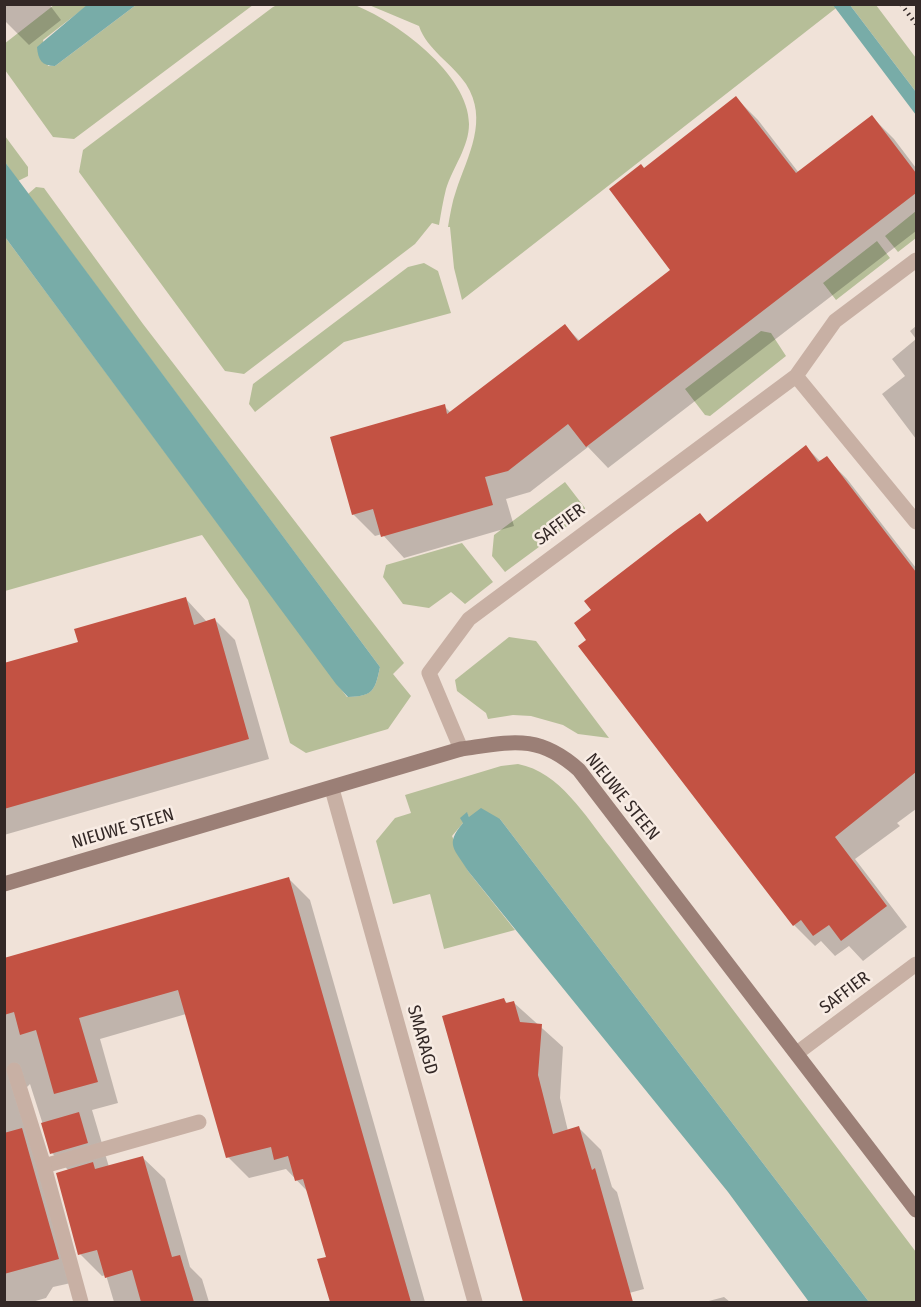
<!DOCTYPE html>
<style>
body{margin:0}
#map{position:relative;width:921px;height:1307px;overflow:hidden;background:#f0e2d8;font-family:"Fira Sans Condensed",sans-serif}
canvas{display:block}
.frame{position:absolute;inset:0;border:6px solid #332826;pointer-events:none}
</style>
<div id="map">
<canvas width="921" height="1307"></canvas>
<div class="frame"></div>
</div>
<script>
const ctx = document.querySelector('canvas').getContext('2d');
ctx.lineJoin = 'round';
function fill(path, color) {
  ctx.fillStyle = color;
  ctx.fill(path, 'evenodd');
}
function trace(path, color, width, dash) {
  ctx.strokeStyle = color;
  ctx.lineWidth = width;
  ctx.lineCap = dash ? 'butt' : 'round';
  ctx.setLineDash(dash || []);
  ctx.stroke(path);
}
function drawText(font, color, halo, rows, align = 'center') {
  ctx.font = font + ' "Fira Sans Condensed",sans-serif';
  ctx.lineWidth = 5;
  ctx.setLineDash([]);
  ctx.textBaseline = 'middle';
  ctx.strokeStyle = halo;
  ctx.fillStyle = color;
  for (const [text, x, y, turn = 0] of rows) {
    ctx.save();
    ctx.translate(x, y);
    ctx.rotate((+turn || 0) * Math.PI / 180);
    ctx.textAlign = isNaN(turn) ? turn : align;
    if (halo) ctx.strokeText(text, 0, 0);
    ctx.fillText(text, 0, 0);
    ctx.restore();
  }
}
fill(new Path2D(`
 M352 4C395 20 469 74 469 124 469 147 453 167 446 189 443 201 441 213 439 225L432 223 415 244 244 374 225 371 79 172 83 150 273 7 279 4Z
 M54 5H88L43 40 48 66H55L136 5H253L74 139 53 137 5 70 4 44Z
 M369 5H840L462 300 454 268 450 227H448C450 215 452 202 456 191 468 155 489 120 466 84 452 63 427 50 419 26Z
 M850 5H876L916 58V92Z
 M5 136 28 167V176L18 181 5 162Z
 M36 187 44 188 143 324 404 663 393 674 411 696 388 729 306 753 290 743 248 600 202 535 5 591V237L347 697C373 696 375 691 380 667L28 194Z
 M916 211V238L898 252 885 236Z
 M877 241 890 258 836 300 823 283Z
 M424 263 438 271 451 313 344 342 255 412 249 404 253 384 408 267Z
 M761 331 771 333 786 356 710 416 705 415 685 389Z
 M565 482 585 508V513L505 572 492 556 494 535Z
 M462 543 493 582 465 604 451 592 429 608 403 604 383 577 386 565Z
 M509 637 536 641 609 738 578 734 563 725 531 716 513 715 488 719 486 713 457 691 455 680Z
 M518 764C560 772 585 816 610 847L916 1252V1302H869L500 819 469 817 467 813 463 823 452 836 468 871 515 930 444 949 430 894 393 904 376 841 395 818 411 813 405 795 501 766Z`), '#b6be98');
fill(new Path2D(`
 M88 4 136 5 55 66C42 66 38 60 37 47Z
 M833 5H850L916 92V115Z
 M5 162 380 667C375 691 373 696 348 697L336 684 5 237Z
 M481 808 500 819 869 1302H809L728 1192 468 871C455 849 444 845 463 823L460 818 467 812 469 817Z`), '#78aca8');
fill(new Path2D(`
 M4 4H49L61 20 29 45 4 20Z
 M736 98 758 120 799 173 872 117 894 139 916 168V231L608 468 588 447 530 492 506 499 514 526 404 558 382 534 375 536 353 514 444 406 451 413 565 326 580 341 672 270 644 170Z
 M916 326V339L910 331Z
 M916 339V439L882 394 905 376 892 359Z
 M806 447 821 462 826 458 847 479 916 568V809L897 823 900 826 855 859 907 927 863 961 849 946 835 956 821 941 815 946 794 925 588 640 700 515 708 523Z
 M186 599 207 622 215 620 235 640 269 759 4 835V664L80 643Z
 M288 878 310 900 425 1302H331L319 1260 328 1258 309 1193 286 1169 249 1178 228 1157 186 1014 100 1039 118 1103 92 1110 109 1167 142 1157 165 1179 190 1267 202 1279 209 1302H114L106 1275 102 1276 80 1254 69 1171 52 1153 30 1084 25 1089 80 1281 53 1287 46 1298 32 1302H4V960Z
 M504 1000 508 1004 513 1002 563 1047 560 1098 568 1131 579 1128 601 1150 612 1187 617 1192 644 1289 596 1302H519L528 1300Z
 M724 1297 730 1302H705Z`), '#0003');
fill(new Path2D(`
 M736 96 796 173 872 115 916 173V193L586 447 568 424 508 471 485 477 493 505 381 537 373 509 352 515 330 437 445 404 447 414 565 324 578 341 670 270 609 189 641 164 644 168Z
 M806 445 818 462 827 456 916 572V772L835 837 887 906 841 941 829 925 813 936 801 920 793 926 578 646 586 640 574 623 591 610 584 601 675 531 700 513 707 522Z
 M186 597 194 625 215 618 249 739 4 809V663L78 642 74 629Z
 M289 877 381 1198 411 1302H330L317 1259 326 1257 303 1179 295 1181 288 1156 274 1160 271 1147 226 1158 178 990 79 1018 98 1082 54 1094 36 1030 20 1035 14 1012 4 1015V958Z
 M504 998 506 1003 514 1001 520 1022 542 1024 538 1075 553 1134 579 1126 592 1170 595 1168 633 1302H523L442 1016Z
 M79 1112 88 1143 50 1154 41 1123Z
 M22 1128 59 1259 4 1274V1133Z
 M143 1156 172 1257 180 1255 194 1302H141L132 1270 105 1278 97 1250 78 1255 56 1173 93 1162 95 1169Z`), '#c35243');
trace(new Path2D(`
 M44 1166 199 1122`), '#c8b0a4', 15);
trace(new Path2D(`
 M796 376 916 522
 M461 749 429 673 469 619 796 376 835 321 916 260
 M332 789 475 1302
 M797 1053 916 964
 M14 1070 44 1166 81 1302`), '#c8b0a4', 15);
trace(new Path2D(`
 M4 884 461 749C511 742 538 733 579 770L916 1210`), '#9b7f76', 15);
trace(new Path2D(`
 M901 4 916 24`), '#332826', 4.5, [1.5, 4.5]);
drawText('18px', '#332826', '#f8ece4', [
 ["SAFFIER",560,525,-36],
 ["NIEUWE STEEN",622,797,51],
 ["NIEUWE STEEN",123,829,-16],
 ["SAFFIER",845,993,-37],
 ["SMARAGD",422,1040,74]
]);
</script>
